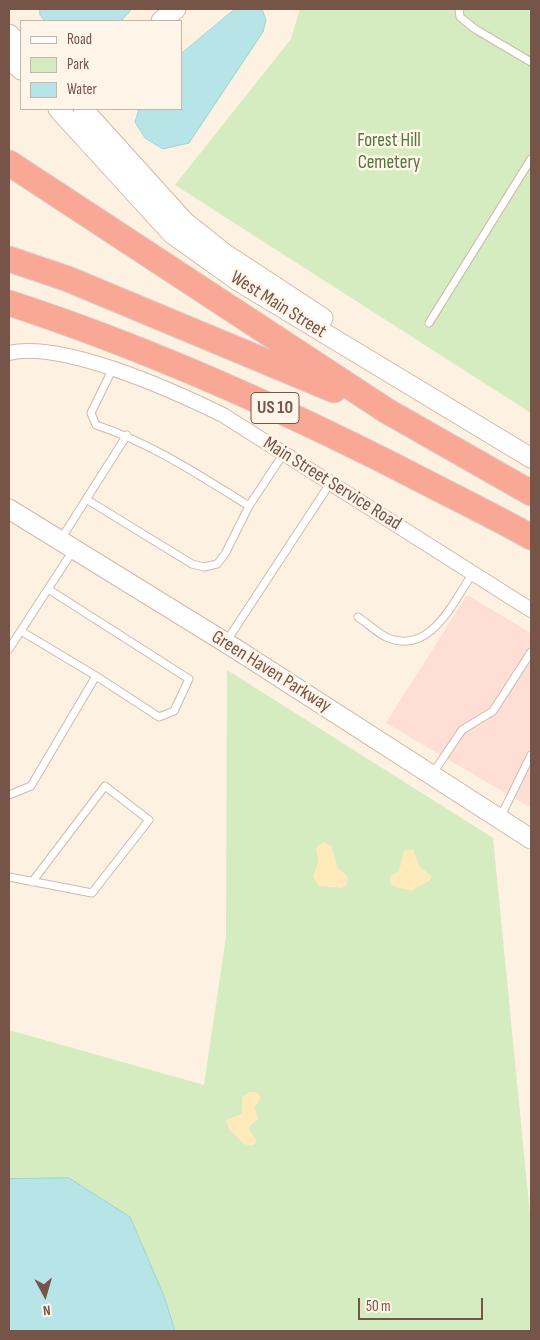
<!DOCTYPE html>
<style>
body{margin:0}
#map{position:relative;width:540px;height:1340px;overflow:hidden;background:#fdf1e2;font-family:"Sofia Sans Condensed",sans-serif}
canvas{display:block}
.frame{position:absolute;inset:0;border:10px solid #765447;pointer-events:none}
.legend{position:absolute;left:20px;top:20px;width:162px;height:90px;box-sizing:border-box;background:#fff5e9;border:1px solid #c8b5a8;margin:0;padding:6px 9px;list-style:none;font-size:15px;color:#765447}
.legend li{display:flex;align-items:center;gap:10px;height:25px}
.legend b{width:25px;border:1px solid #c8b5a8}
.north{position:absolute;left:20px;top:1270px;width:50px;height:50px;-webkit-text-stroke:4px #fff5e9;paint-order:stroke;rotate:174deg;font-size:14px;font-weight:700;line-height:20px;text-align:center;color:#765447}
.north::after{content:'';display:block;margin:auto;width:18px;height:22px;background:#765447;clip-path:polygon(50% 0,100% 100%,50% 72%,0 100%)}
.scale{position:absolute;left:358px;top:1298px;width:125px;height:22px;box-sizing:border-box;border:2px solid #765447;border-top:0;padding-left:6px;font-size:15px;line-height:18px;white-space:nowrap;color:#765447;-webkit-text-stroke:4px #fff5e9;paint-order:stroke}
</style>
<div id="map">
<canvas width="540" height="1340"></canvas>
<div class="frame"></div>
<ul class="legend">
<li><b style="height:6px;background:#fff"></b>Road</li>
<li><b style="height:14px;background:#d5ebc0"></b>Park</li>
<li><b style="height:14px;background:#b6e4e7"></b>Water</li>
</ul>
<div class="north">N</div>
<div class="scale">50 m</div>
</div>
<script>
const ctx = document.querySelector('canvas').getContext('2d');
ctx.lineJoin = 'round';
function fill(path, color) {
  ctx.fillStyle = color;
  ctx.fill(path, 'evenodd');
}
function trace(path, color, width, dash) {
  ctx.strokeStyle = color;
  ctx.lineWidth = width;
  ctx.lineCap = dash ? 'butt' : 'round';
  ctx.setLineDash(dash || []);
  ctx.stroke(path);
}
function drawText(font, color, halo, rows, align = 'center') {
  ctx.font = font + ' "Sofia Sans Condensed",sans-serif';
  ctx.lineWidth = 5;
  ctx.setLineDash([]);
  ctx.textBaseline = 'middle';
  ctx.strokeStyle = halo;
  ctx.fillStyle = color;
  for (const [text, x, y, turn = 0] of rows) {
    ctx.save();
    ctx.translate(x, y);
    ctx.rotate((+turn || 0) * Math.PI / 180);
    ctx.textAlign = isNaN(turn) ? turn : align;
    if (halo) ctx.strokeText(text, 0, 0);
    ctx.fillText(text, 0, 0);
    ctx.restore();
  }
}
fill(new Path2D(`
 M467 595 531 633V808L386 723Z`), '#feded5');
fill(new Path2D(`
 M300 9H531V413L175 185 291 39Z
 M227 670 493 838 531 1225V1331H9V1030L204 1085 226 937Z`), '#d5ebc0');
fill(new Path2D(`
 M323 842 332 846 337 867 348 877 347 884 342 888 319 886 313 877 318 862 316 848Z
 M413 849 420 867 432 876 429 881 411 891 393 886 390 882 391 875 399 871 404 851Z
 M250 1092H257L261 1097 255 1108 258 1119 250 1126 249 1130 256 1139 255 1144 251 1146 244 1144 229 1130 226 1120 242 1114V1097Z`), '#feeabb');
const water = new Path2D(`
 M40 9H132L121 21H45L40 15Z
 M235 9H262L266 20 263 32 189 143 163 149 145 138 135 122 139 109H181V54Z
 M69 1178 130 1217 164 1296 175 1331H9V1179Z`);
fill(water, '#b6e4e7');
trace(water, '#9cd5da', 1);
const lane = new Path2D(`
 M459 9 460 17 475 29 531 62
 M429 323 531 159
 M112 370 91 413 96 425C151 443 199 475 249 506
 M86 499 192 564 204 567 217 564 225 554 249 506 284 453
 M61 539 127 435
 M48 589 189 679 174 711 159 717 96 676
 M358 617C367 623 376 632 386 637 430 657 453 602 473 573
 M226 642 331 482
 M9 649 74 549
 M433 773 462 730 493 711 531 652
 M9 795 31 786 96 676 21 631
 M500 818 531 755
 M9 877 92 893 149 820 105 786 32 882`);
const street = new Path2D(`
 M9 353C62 340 174 391 223 415L531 610`);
const secondary = new Path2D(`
 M161 21 176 9
 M9 34 21 46
 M9 58 21 70
 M58 109 172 234 238 281 531 458
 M83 109 185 222 224 253 323 318
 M9 509 236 649 531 839`);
const highway = new Path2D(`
 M9 163 387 411 531 493
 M9 259 68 279 334 390
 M9 303C147 348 281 408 410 474 450 495 492 515 531 537`);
trace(lane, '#d1b9ab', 9);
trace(street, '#d1b9ab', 16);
trace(secondary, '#d4b8a8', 21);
trace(highway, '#dbd3cf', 27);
trace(lane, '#fff', 7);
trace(street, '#fff', 14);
trace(secondary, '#fff', 19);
trace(highway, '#faa896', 25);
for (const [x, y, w] of [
 [275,408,48]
]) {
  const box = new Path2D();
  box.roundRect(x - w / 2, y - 15.5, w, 31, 4);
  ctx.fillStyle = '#fff5e9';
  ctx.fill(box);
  trace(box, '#765447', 1);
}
drawText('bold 18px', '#765447', null, [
 ["US 10",275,408]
]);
drawText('19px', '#52763c', '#fff5e9', [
 ["Forest Hill",389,141],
 ["Cemetery",389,163]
]);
drawText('19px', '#765447', '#fff5e9', [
 ["West Main Street",278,305,32],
 ["Main Street Service Road",332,484,32],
 ["Green Haven Parkway",271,672,32]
]);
</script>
